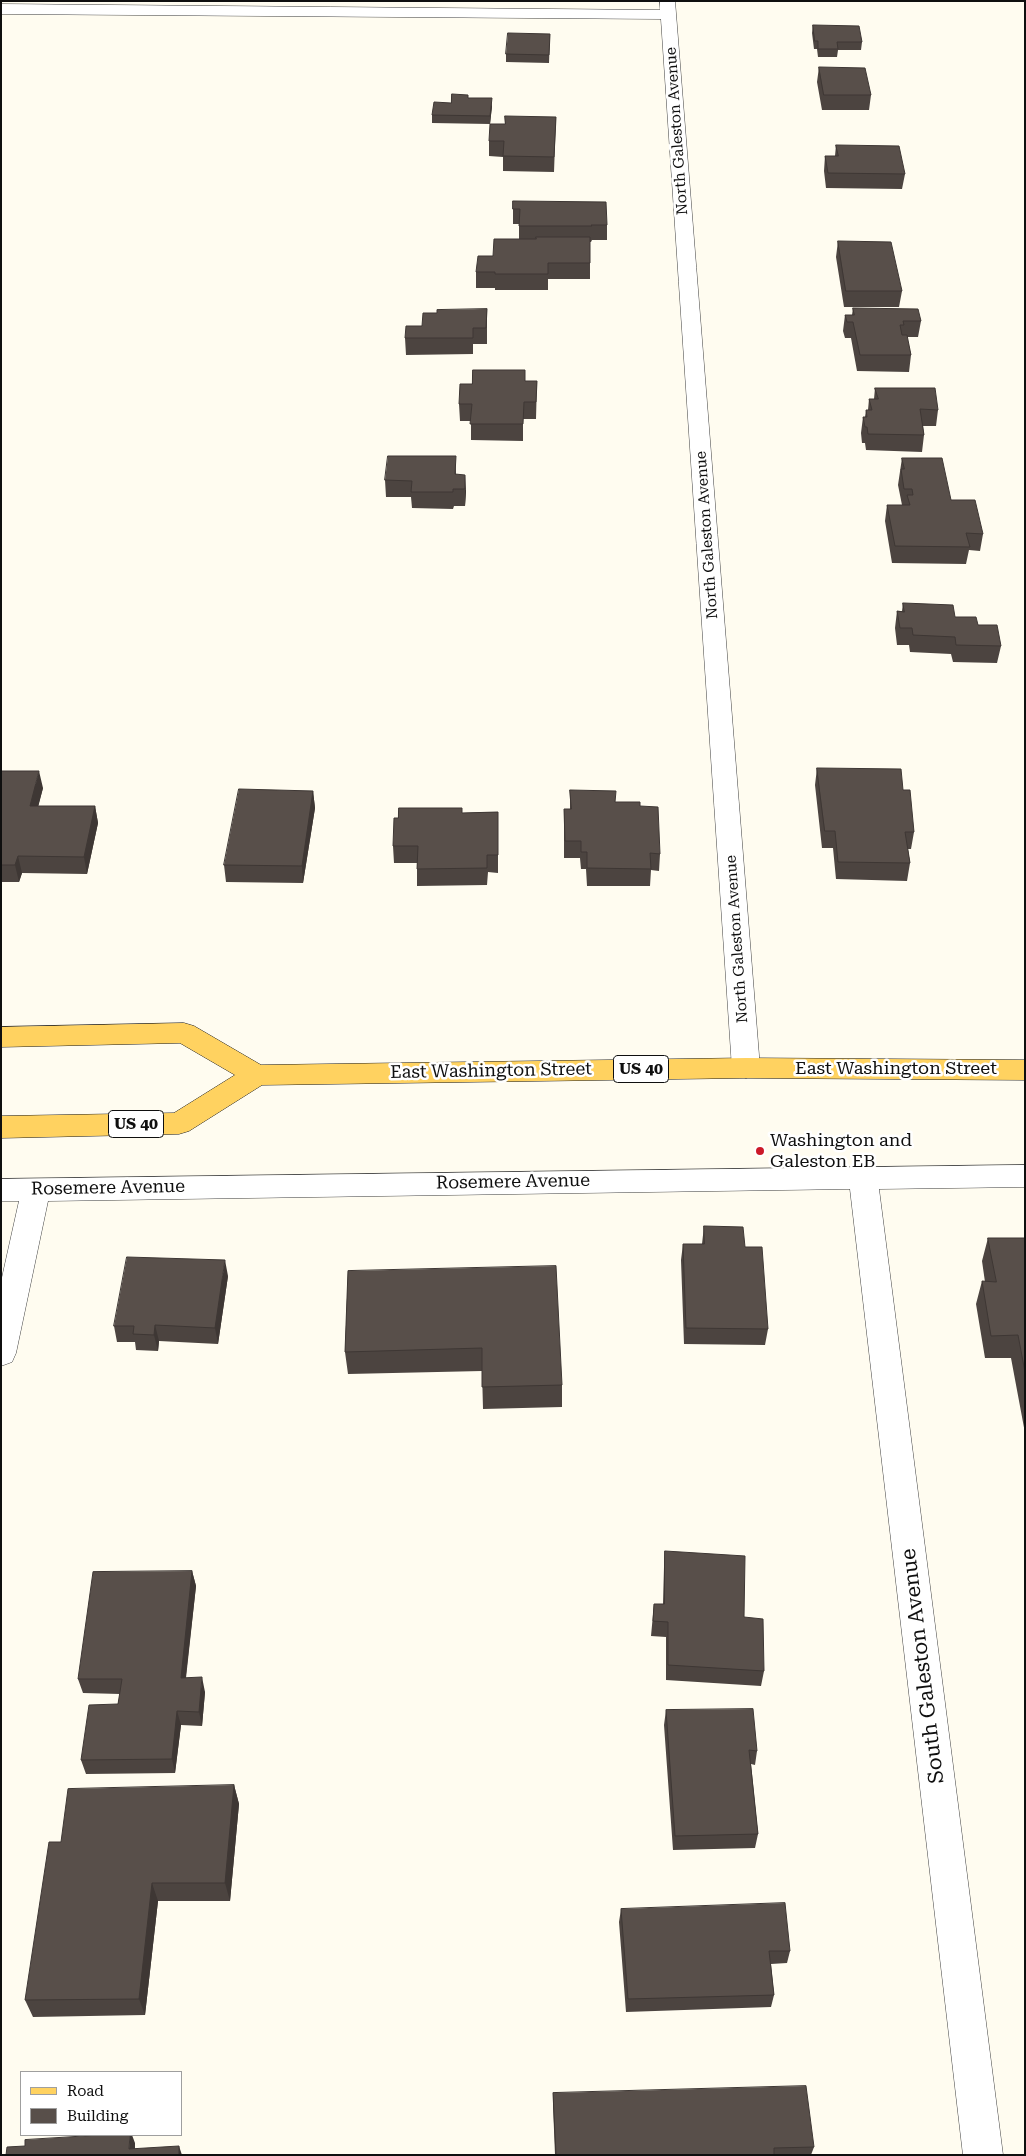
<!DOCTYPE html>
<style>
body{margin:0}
#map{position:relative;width:1026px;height:2156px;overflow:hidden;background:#fffcf0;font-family:"Roboto Serif",serif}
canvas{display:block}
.frame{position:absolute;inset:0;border:2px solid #0f0f0f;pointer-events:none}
.legend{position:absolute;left:20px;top:2071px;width:162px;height:65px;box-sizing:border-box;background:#fff;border:1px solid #9f9f9f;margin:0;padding:6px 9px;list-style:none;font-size:15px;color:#0f0f0f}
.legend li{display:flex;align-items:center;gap:10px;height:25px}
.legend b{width:25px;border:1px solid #9f9f9f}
</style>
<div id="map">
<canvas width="1026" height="2156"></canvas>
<div class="frame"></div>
<ul class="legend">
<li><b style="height:6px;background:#ffd260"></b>Road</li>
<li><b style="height:14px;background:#584f4a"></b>Building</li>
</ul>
</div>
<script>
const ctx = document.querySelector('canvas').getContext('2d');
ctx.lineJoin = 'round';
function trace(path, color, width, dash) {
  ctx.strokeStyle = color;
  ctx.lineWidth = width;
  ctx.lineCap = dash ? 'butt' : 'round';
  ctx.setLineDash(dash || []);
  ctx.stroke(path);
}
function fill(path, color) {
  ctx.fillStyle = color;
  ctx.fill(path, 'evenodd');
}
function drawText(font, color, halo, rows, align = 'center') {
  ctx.font = font + ' "Roboto Serif",serif';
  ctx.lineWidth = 5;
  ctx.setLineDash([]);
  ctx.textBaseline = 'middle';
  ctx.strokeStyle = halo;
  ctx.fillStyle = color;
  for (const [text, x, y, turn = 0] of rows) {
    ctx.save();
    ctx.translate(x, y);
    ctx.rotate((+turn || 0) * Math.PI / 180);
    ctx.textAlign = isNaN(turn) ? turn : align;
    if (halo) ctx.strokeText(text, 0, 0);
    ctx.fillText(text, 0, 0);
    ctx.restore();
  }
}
const minor = new Path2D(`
 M660 1H675L760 1068 756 1075 746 1078 736 1075 732 1068 661 19 1 14V4L660 10Z
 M1025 1165V1187L879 1189 1003 2155H963L850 1189 48 1201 16 1353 12 1362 1 1366V1282L19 1201H1V1179Z`);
const primary = new Path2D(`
 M184 1023 194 1026 261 1065 746 1058 1025 1060V1080L746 1078 262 1085 189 1131 179 1134 1 1138V1116L174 1113 235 1075 180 1043 1 1047V1027Z`);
trace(minor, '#424242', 1);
trace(primary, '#202020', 1);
fill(minor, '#fff');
fill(primary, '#ffd260');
fill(new Path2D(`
 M813 25 862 42 861 50H838L837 57H818L817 49H814L812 33Z
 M550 34 549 63 506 62V54Z
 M819 67 871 95 869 110H822L817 82Z
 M468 98 492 106 490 124 432 123V115L451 103Z
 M556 117 554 172 503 171V157L489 156V141L505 124Z
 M836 145 905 174 902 189 826 188 824 171 825 156H835Z
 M513 201 607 225V240H592L591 242H590V279H548V290H495V288H476V272L493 256 519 239V224H513Z
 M838 241 902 291 899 307H844L836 257Z
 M853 308 921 321 918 337H907L911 355 909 372 857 371 851 338H845L843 331 845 315H852Z
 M487 309V344H473V354L406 355 405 338 422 326 437 313Z
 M525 381H537L536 419H523V441L471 440V421H460L459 404 472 384Z
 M875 388 938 410 936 426H923L924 435 922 452 866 450 865 443H862L861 433 863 417H865L866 410H868L869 399H874Z
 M902 458 951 500 983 534 980 551 969 550 966 564 892 563 885 521 887 505H902L898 485Z
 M456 474 466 491 465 506H454L453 509 412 508 411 497H386L385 480Z
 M903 603 955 617 978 625 1001 646 997 663 953 662 951 654 910 652 909 645H897L895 628 897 611H902Z
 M817 768 903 790 914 832 911 849H908L910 863 907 881 836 879 833 848H822L815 785Z
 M1 771 43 788 38 806H95L98 823 87 874 22 873 19 882H1Z
 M570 790 615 802 640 806 660 854 659 871 651 870 650 886H587L586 869H581L580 858H564V809H570Z
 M313 791 315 808 303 883 226 882 224 865Z
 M498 812V873L488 872 487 885 417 886V863H394L393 846 398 818 462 813Z
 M704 1226 745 1247 768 1329 765 1345 684 1344 681 1260 683 1244H702Z
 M988 1238H1025V1433L1011 1358H985L976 1304 982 1281 985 1282 982 1261Z
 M348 1271 562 1385V1407L483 1409 482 1371 348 1374 345 1352Z
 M228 1276 218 1344 159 1341 158 1351 136 1350 135 1342H117L114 1326Z
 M665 1551 744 1617 764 1671 761 1686 666 1680V1637L651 1636 654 1604H663L664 1567Z
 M192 1571 196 1586 186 1678 205 1692 202 1726 181 1725 175 1773 86 1774 81 1760 118 1704 120 1694 83 1693 78 1679Z
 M666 1710 757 1751 755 1765 751 1764 758 1834 755 1848 673 1850 664 1725Z
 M234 1785 239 1804 230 1901H158L145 2015 33 2017 25 2000 61 1842Z
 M621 1909 790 1951 787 1963 771 1964 774 1995 771 2007 626 2012 619 1922Z
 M553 2093 814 2147 811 2155H555L553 2105Z`), '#4c4440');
fill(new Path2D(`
 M492 98V106L490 124V116Z
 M456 456V472L455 491V474Z
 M465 475 466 491 465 506Z
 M39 771 43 788 34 823 30 806Z
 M313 791 315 808 303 883 302 866Z
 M95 806 98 823 87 874 84 857Z
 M18 856 22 873 19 882 15 865Z
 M225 1260 228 1276 218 1344 215 1328Z
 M155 1325 159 1341 158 1351 154 1335Z
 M192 1571 196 1586 184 1692 181 1678Z
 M202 1677 205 1692 202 1726 199 1712Z
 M177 1711 181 1725 175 1773 172 1759Z
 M234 1785 239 1804 230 1901 225 1883Z
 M152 1883 158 1901 145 2015 139 1999Z
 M130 2135H132L135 2143V2155L129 2149Z
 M179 2146 182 2155H179Z`), '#3e3734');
const building = new Path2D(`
 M813 25 859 26 862 42H837L838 49H818V41H815Z
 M508 33 550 34 549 55 506 54Z
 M819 67 865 68 871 95H824Z
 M452 94 468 95V98H492L490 116 432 115 434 102 451 103Z
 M505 116 556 117 554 157 503 156 504 141H489L490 124H505Z
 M836 145 899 146 905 174 828 173 825 156H838Z
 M513 201 606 202 607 225H591L592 226H519L520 209H513Z
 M536 237H590V263H548V274H495V272H476L478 256H493L494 239H536Z
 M838 241 891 242 902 291H846Z
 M853 308 918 309 921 321H903L904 325H900L902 335H907L911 355H860L853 322H847L845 315H854Z
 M487 309 486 328H473V338H405L406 326H422L423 313H437V310Z
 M473 370H525V381H537L536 402H524L523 424H470L472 404H459L460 384H472Z
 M875 388H935L938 410 920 409 924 435 868 434 867 427H865L863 417H867L866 410H872L869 399H878Z
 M388 456H456L455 474 465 475V489H453V492H411L412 481 385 480Z
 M902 458H942L951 500H975L983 534 966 533 970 547 895 546 887 505H910L907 495H913L912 489H904L901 469H904Z
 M903 603 953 605 955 617H976L978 625H997L1001 646 956 645 955 637 913 635 912 628H900L897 611 904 612Z
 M817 768 901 769 903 790H910L914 832H905L910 863 838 862 835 831H825Z
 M1 771H39L30 806H95L84 857 18 856 15 865H1Z
 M239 789 313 791 302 866 224 865Z
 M570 790 616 791 615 802H640V806L658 807 660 854 650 853 651 869 587 868V852H581V841H565L564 809H571Z
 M399 808H462V813L498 812V855H487V868L417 869 418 846H393L394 818H398Z
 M704 1226 743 1227 745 1247H762L768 1329 686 1328 683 1244H704Z
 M988 1238H1025V1372L1018 1335 991 1336 982 1281 996 1282Z
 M127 1257 225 1260 215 1328 155 1325 154 1335 133 1334 134 1326H114Z
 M556 1266 562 1385 482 1387V1348L345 1352 348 1271Z
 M665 1551 745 1556 744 1617 763 1619 764 1671 668 1665V1622L653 1621 654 1604H664Z
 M192 1571 181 1678 202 1677 199 1712 177 1711 172 1759 81 1760 89 1705 118 1704 122 1679H78L93 1572Z
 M753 1709 757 1751 749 1750 758 1834 675 1836 666 1710Z
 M234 1785 225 1883H152L139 1999 25 2000 49 1842H61L68 1789Z
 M785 1903 790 1951H769L774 1995 628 1999 621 1909Z
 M806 2086 814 2147 774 2148V2155H556L553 2093Z
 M100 2135H130L129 2149 179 2146V2155H6L7 2147 25 2146V2140Z`);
fill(building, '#584f4a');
trace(building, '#3e3734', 1);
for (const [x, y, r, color] of [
 [760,1151,5,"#cc1928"]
]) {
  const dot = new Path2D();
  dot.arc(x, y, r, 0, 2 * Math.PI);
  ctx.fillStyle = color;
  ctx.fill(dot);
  trace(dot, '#fff', 2);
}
drawText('15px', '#0f0f0f', '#fff', [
 ["North Galeston Avenue",677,131,-94],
 ["North Galeston Avenue",707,535,-94],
 ["North Galeston Avenue",737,939,-94]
]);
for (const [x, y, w] of [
 [641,1069,55],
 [136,1124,55]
]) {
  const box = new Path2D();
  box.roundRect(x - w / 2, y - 13.5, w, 27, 4);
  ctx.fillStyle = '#fff';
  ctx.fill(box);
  trace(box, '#0f0f0f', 1);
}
drawText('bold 16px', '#0f0f0f', null, [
 ["US 40",641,1069],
 ["US 40",136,1124]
]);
drawText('18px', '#0f0f0f', '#fff', [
 ["East Washington Street",896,1069],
 ["East Washington Street",491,1071,-1],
 ["Rosemere Avenue",513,1182,-1],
 ["Rosemere Avenue",108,1188,-1]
]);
drawText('18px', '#0f0f0f', '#fff', [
 ["Washington and",770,1141],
 ["Galeston EB",770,1162]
], 'left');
drawText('21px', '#0f0f0f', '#fff', [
 ["South Galeston Avenue",923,1666,-97]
]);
</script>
